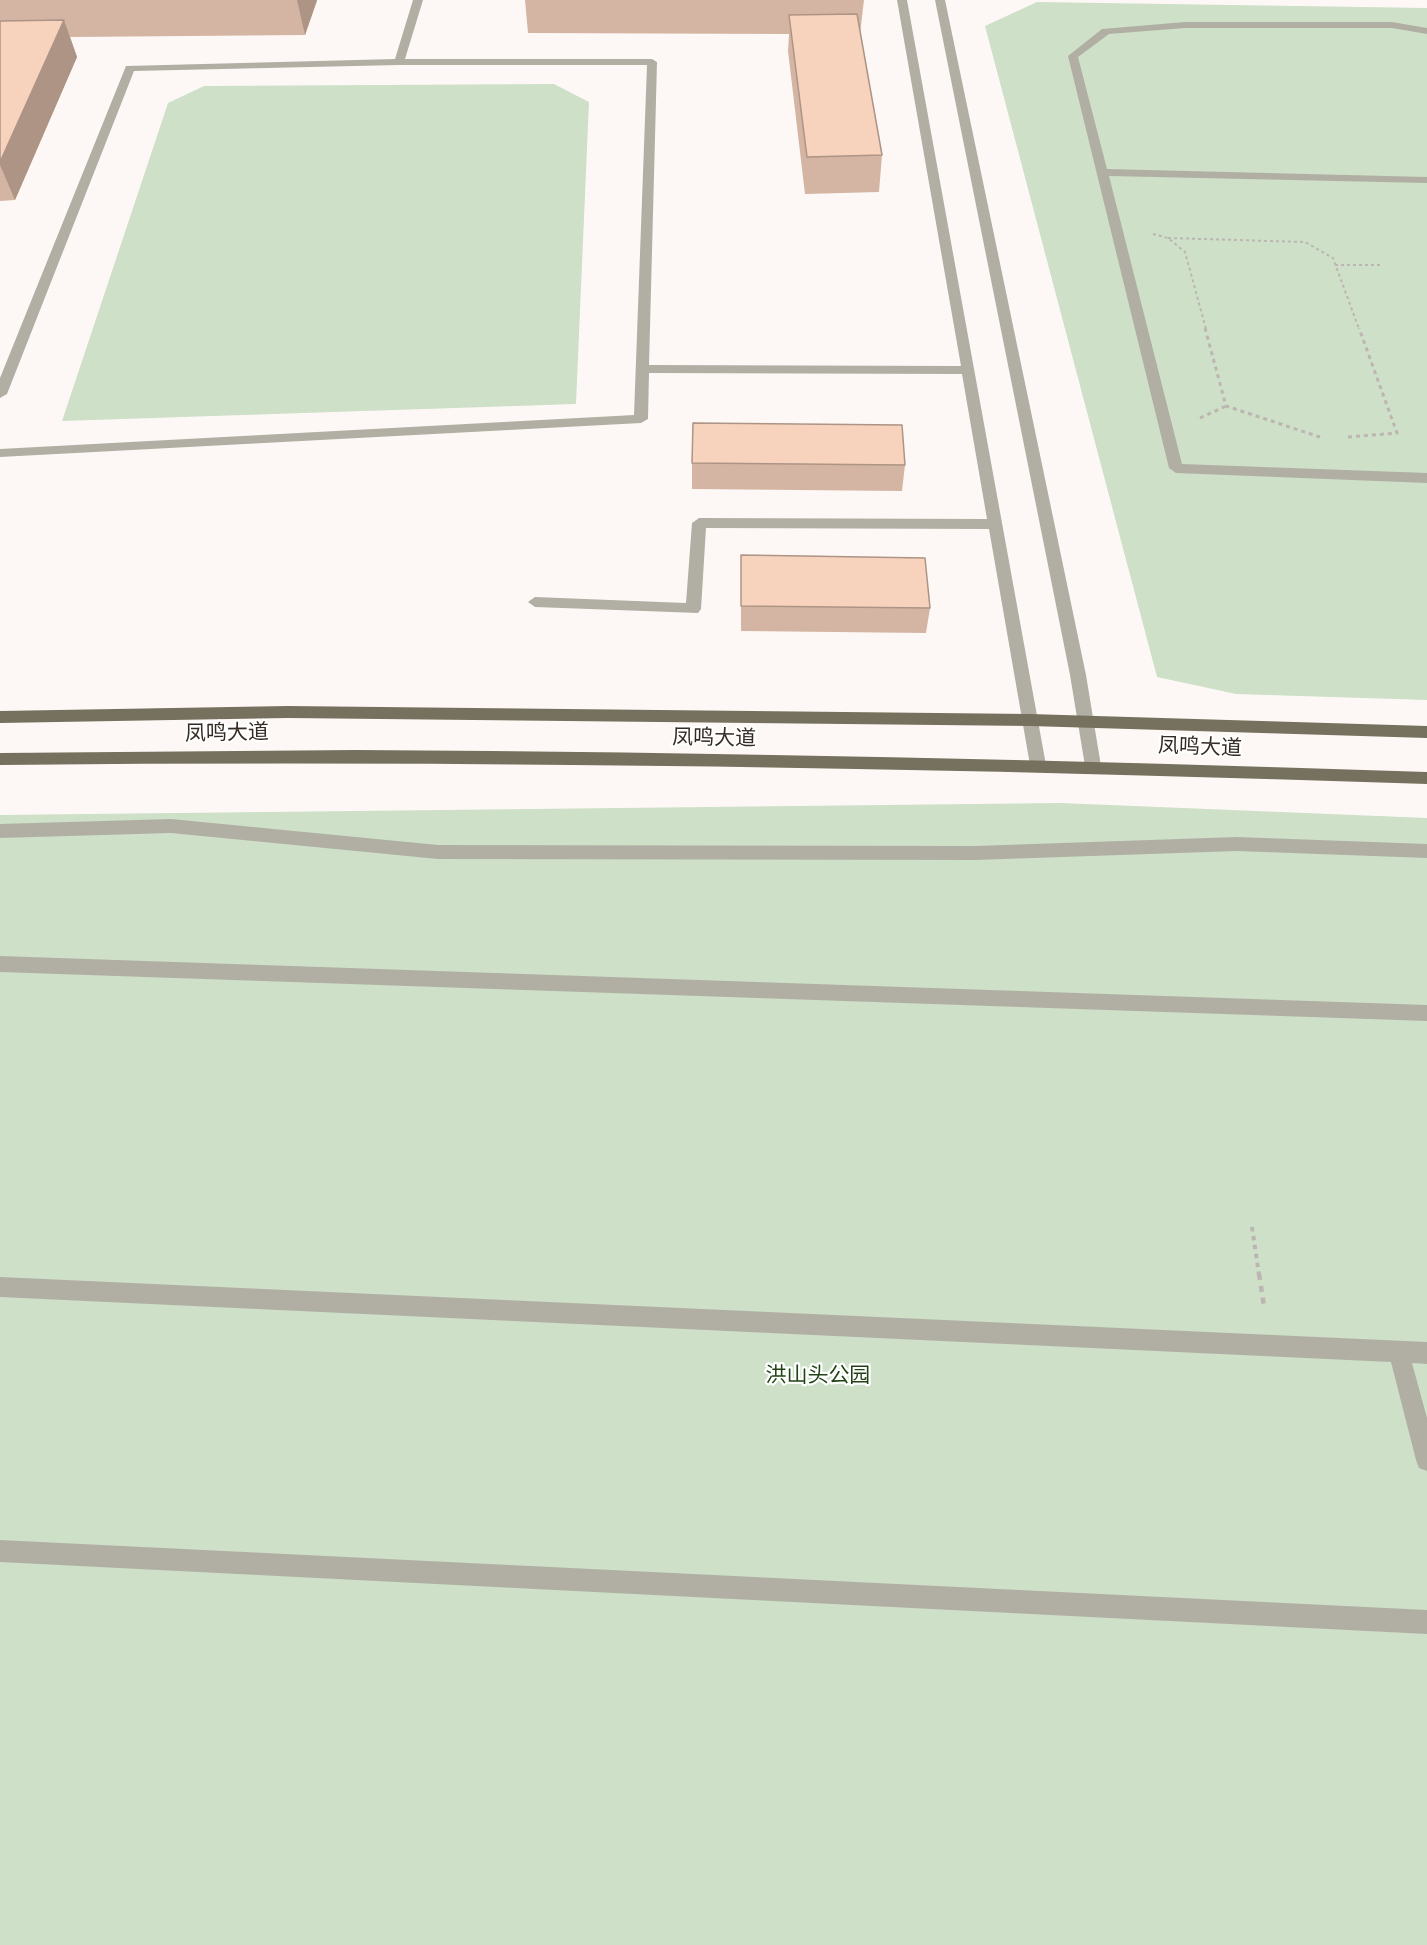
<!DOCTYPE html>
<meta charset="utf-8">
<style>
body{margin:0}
canvas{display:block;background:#fdf8f5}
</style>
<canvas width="1427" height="1945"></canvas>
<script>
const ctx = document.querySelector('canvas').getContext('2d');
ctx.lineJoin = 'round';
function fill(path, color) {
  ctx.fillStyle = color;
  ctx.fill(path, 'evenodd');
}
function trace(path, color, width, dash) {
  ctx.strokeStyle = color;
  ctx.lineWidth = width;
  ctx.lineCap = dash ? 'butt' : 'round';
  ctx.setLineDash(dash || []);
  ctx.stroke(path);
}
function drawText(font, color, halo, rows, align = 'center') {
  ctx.font = font + ' "Public Sans","Noto Sans SC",sans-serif';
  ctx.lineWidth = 4.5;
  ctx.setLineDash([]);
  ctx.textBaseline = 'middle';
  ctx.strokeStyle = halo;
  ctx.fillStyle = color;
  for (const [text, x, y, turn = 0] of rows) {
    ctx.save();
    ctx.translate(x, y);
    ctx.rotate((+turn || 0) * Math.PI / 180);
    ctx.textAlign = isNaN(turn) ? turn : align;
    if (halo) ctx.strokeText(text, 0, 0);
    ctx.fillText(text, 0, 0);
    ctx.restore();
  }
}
fill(new Path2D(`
 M1037 2 1427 8V700L1236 694 1157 677 985 26Z
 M554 84 589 102 576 404 62 421 168 103 204 86Z
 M1061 803 1427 818V1945H0V815Z`), '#cee0c8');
trace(new Path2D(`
 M1153 234 1168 238 1185 252 1206 329
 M1168 238 1305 242 1333 258 1359 329
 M1335 265H1383`), '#bcb6b2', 2, [3, 3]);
trace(new Path2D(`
 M1205 328 1226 406 1320 437
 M1200 418 1226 406
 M1348 437 1397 433 1359 328`), '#bcb6b2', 3, [4, 4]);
trace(new Path2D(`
 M1252 1227 1259 1275`), '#bcb6b2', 4, [4.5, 4.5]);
trace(new Path2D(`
 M1259 1274 1264 1306`), '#bcb6b2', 4.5, [6, 6]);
fill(new Path2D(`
 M413 0H423L405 59H652L657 62 649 365 961 366 897 0H907L1046 765 1044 769 1038 771 1032 769 1030 765 989 529 706 528 701 609 698 613 535 607 528 602 535 597 686 603 692 523 699 518 987 519 962 374 649 373 648 419 641 423 0 457V449L634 415 647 65H399L134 71 7 394 0 398V378L126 66 395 59Z
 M935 0H945L1086 675 1101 766 1099 770 1093 772 1087 770 1085 766 1070 675Z
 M1185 22H1392L1427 28V34L1392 28H1185L1109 34 1078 57 1107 169 1427 177V183L1109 176 1182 464 1427 473V483L1176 473 1169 468 1068 56 1102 29Z
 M171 819 438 845 975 846 1237 837 1427 844V858L1237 851 975 860 438 859 171 833 0 838V824Z
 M0 956 1427 1005V1021L0 972Z
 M0 1277 1427 1342V1364L1412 1363 1427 1418V1471L1419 1468 1416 1460 1391 1362 0 1297Z
 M0 1540 1427 1610V1634L0 1562Z`), '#b1afa4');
fill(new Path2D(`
 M288 706 1030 714 1427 726V738L1030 726 288 718 0 723V711Z
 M357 750C714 752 1070 760 1427 772V784C951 768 476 760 0 765V753Z`), '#76715e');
fill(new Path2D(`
 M0 0H317V1L305 35 70 37 77 57 15 200 0 201Z
 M525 0H864L860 34 882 155 879 192 805 194 788 51 789 34 528 33Z
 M692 463 905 465 902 491 692 489Z
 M741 555 930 608 926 633 741 631Z`), '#d4b5a3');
fill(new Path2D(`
 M297 0H317L305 35Z
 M64 20 77 57 15 200 0 165V162Z`), '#ad9485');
const building = new Path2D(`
 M857 14 882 155 807 157 789 15Z
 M64 20 0 162V21Z
 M693 423 902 425 905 465 692 463Z
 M741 555 925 558 930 608 741 606Z`);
fill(building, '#f7d3be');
trace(building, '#ad9485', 1.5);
drawText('21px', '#342b25', '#fff', [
 ["凤鸣大道",227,733,-1],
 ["凤鸣大道",714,738,1],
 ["凤鸣大道",1200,747,2]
]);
drawText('21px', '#234216', '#fff', [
 ["洪山头公园",818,1376]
]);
</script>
